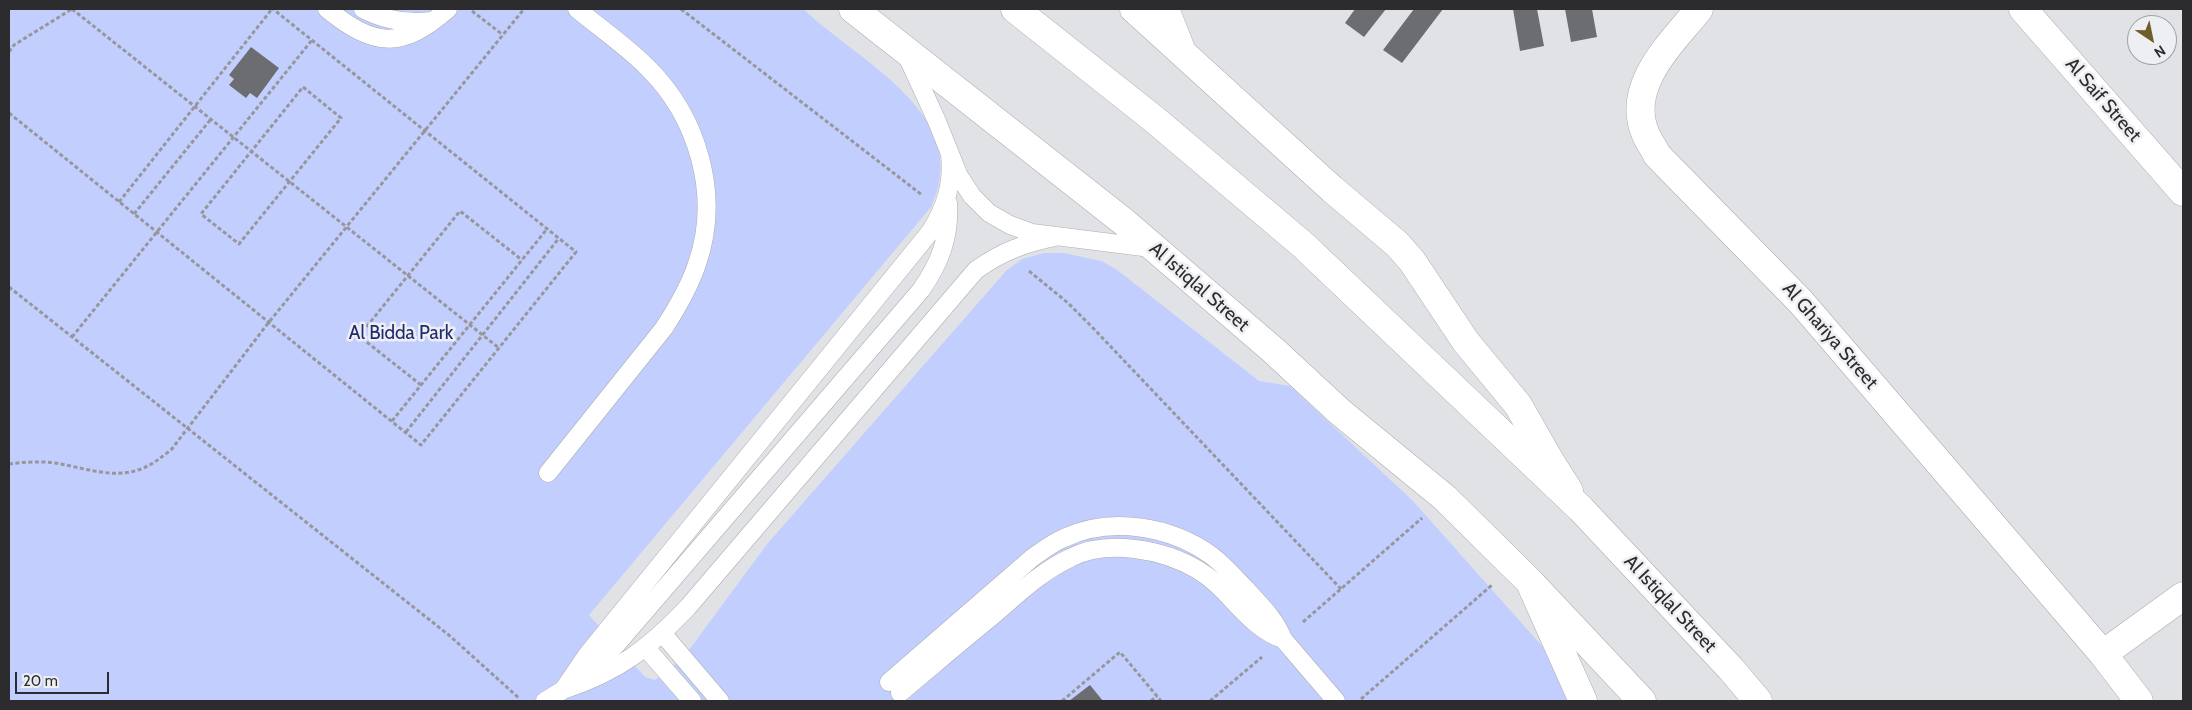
<!DOCTYPE html>
<style>
body{margin:0}
#map{position:relative;width:2192px;height:710px;overflow:hidden;background:#e1e2e6;font-family:Cabin,sans-serif}
canvas{display:block}
.frame{position:absolute;inset:0;border:10px solid #2c2c2e;pointer-events:none}
.north{position:absolute;left:2127px;top:15px;width:50px;height:50px;box-sizing:border-box;background:#eeeff3;border:1px solid #a0a1a4;border-radius:50%;rotate:146deg;font-size:14px;font-weight:700;line-height:20px;text-align:center;color:#2c2c2e}
.north::after{content:'';display:block;margin:auto;width:18px;height:22px;background:#6c5d2a;clip-path:polygon(50% 0,100% 100%,50% 72%,0 100%)}
.scale{position:absolute;left:15px;top:672px;width:94px;height:22px;box-sizing:border-box;border:2px solid #2c2c2e;border-top:0;padding-left:6px;font-size:15px;line-height:18px;white-space:nowrap;color:#2c2c2e;-webkit-text-stroke:4px #eeeff3;paint-order:stroke}
</style>
<div id="map">
<canvas width="2192" height="710"></canvas>
<div class="frame"></div>
<div class="north">N</div>
<div class="scale">20 m</div>
</div>
<script>
const ctx = document.querySelector('canvas').getContext('2d');
ctx.lineJoin = 'round';
function fill(path, color) {
  ctx.fillStyle = color;
  ctx.fill(path, 'evenodd');
}
function trace(path, color, width, dash) {
  ctx.strokeStyle = color;
  ctx.lineWidth = width;
  ctx.lineCap = dash ? 'butt' : 'round';
  ctx.setLineDash(dash || []);
  ctx.stroke(path);
}
function drawText(font, color, halo, rows, align = 'center') {
  ctx.font = font + ' Cabin,sans-serif';
  ctx.lineWidth = 5;
  ctx.setLineDash([]);
  ctx.textBaseline = 'middle';
  ctx.strokeStyle = halo;
  ctx.fillStyle = color;
  for (const [text, x, y, turn = 0] of rows) {
    ctx.save();
    ctx.translate(x, y);
    ctx.rotate((+turn || 0) * Math.PI / 180);
    ctx.textAlign = isNaN(turn) ? turn : align;
    if (halo) ctx.strokeText(text, 0, 0);
    ctx.fillText(text, 0, 0);
    ctx.restore();
  }
}
fill(new Path2D(`
 M9 9H804C812 18 823 26 833 34 887 77 969 127 931 207L589 615 645 677 655 680 683 658 768 543 1006 271 1022 259 1044 253H1064L1101 261 1116 269 1259 381 1290 386 1413 501 1591 701H9Z`), '#c2cffe');
fill(new Path2D(`
 M1355 9H1386L1364 37 1345 23Z
 M1414 9H1443L1402 63 1383 50Z
 M1513 9H1537L1544 46 1520 51Z
 M1565 9H1592L1597 37 1571 42Z
 M251 47 279 68 257 98 250 93 246 98 229 85 234 79 229 75Z
 M1090 685 1103 701H1069Z`), '#6c6d70');
const lane = new Path2D(`
 M327 9C374 47 401 50 448 9
 M363 9C384 20 408 24 432 21
 M907 56 936 119 959 176 972 196 989 213 1010 225 1032 233 1151 248
 M548 473 664 328C677 308 689 288 697 264 721 195 698 117 647 67 626 46 600 28 577 9
 M663 634 720 701
 M646 648 692 701
 M889 682 1032 558C1042 551 1052 543 1064 538 1111 516 1171 526 1212 556 1224 565 1234 577 1245 588 1259 604 1275 618 1283 639L1336 701
 M563 690C618 672 649 648 688 607L976 270C1001 252 1025 243 1055 237
 M563 690 587 655 930 232C946 207 953 184 950 154
 M900 693C930 668 960 642 991 617 1016 596 1040 572 1070 558 1107 539 1163 549 1198 570 1230 589 1247 627 1283 639
 M545 701 563 690 616 645 921 290C940 263 950 237 948 203`);
const street = new Path2D(`
 M1134 9 1332 189 1397 244 1412 261 1466 342 1518 405 1550 461 1569 491
 M1165 9 1180 47
 M1699 9C1672 43 1624 86 1646 135 1649 142 1654 148 1657 155L1801 302 2103 654 2139 701
 M2023 9 2183 192
 M1532 587 1583 701
 M2103 654 2183 596`);
const primary = new Path2D(`
 M853 9 1124 222 1273 350 1340 412 1445 498 1531 583 1642 701
 M1015 9 1155 120 1303 245 1581 509 1731 669 1758 701`);
trace(lane, '#acadb1', 19);
trace(street, '#acadb1', 29);
trace(primary, '#acadb1', 29);
trace(new Path2D(`
 M72 9 499 348
 M681 9 922 195
 M472 11 503 35
 M9 52 14 45 72 9
 M303 87 341 118 239 244 201 214Z
 M9 113 421 445 576 252 273 9
 M119 202 272 9
 M134 214 211 119
 M1029 271 1068 303 1094 329 1341 589
 M9 287 450 636 520 699
 M72 337 312 40
 M421 385 359 336 460 211 522 260
 M392 421 547 229
 M406 432 559 238
 M9 464C24 462 40 461 55 463 81 467 112 479 138 470 151 466 160 458 171 450L269 322 524 9
 M1303 622 1422 518
 M1361 699 1492 585
 M1062 701 1120 652 1161 701
 M1151 701 1157 696
 M1210 701 1262 657`), '#97979b', 3, [4, 2.5]);
trace(lane, '#fff', 18);
trace(street, '#fff', 28);
trace(primary, '#fff', 28);
drawText('19px', '#2c2c2e', '#eeeff3', [
 ["Al Saif Street",2103,100,49],
 ["Al Istiqlal Street",1199,287,41],
 ["Al Ghariya Street",1830,336,49],
 ["Al Istiqlal Street",1670,604,47]
]);
drawText('19px', '#21296f', '#eeeff3', [
 ["Al Bidda Park",401,333]
]);
</script>
